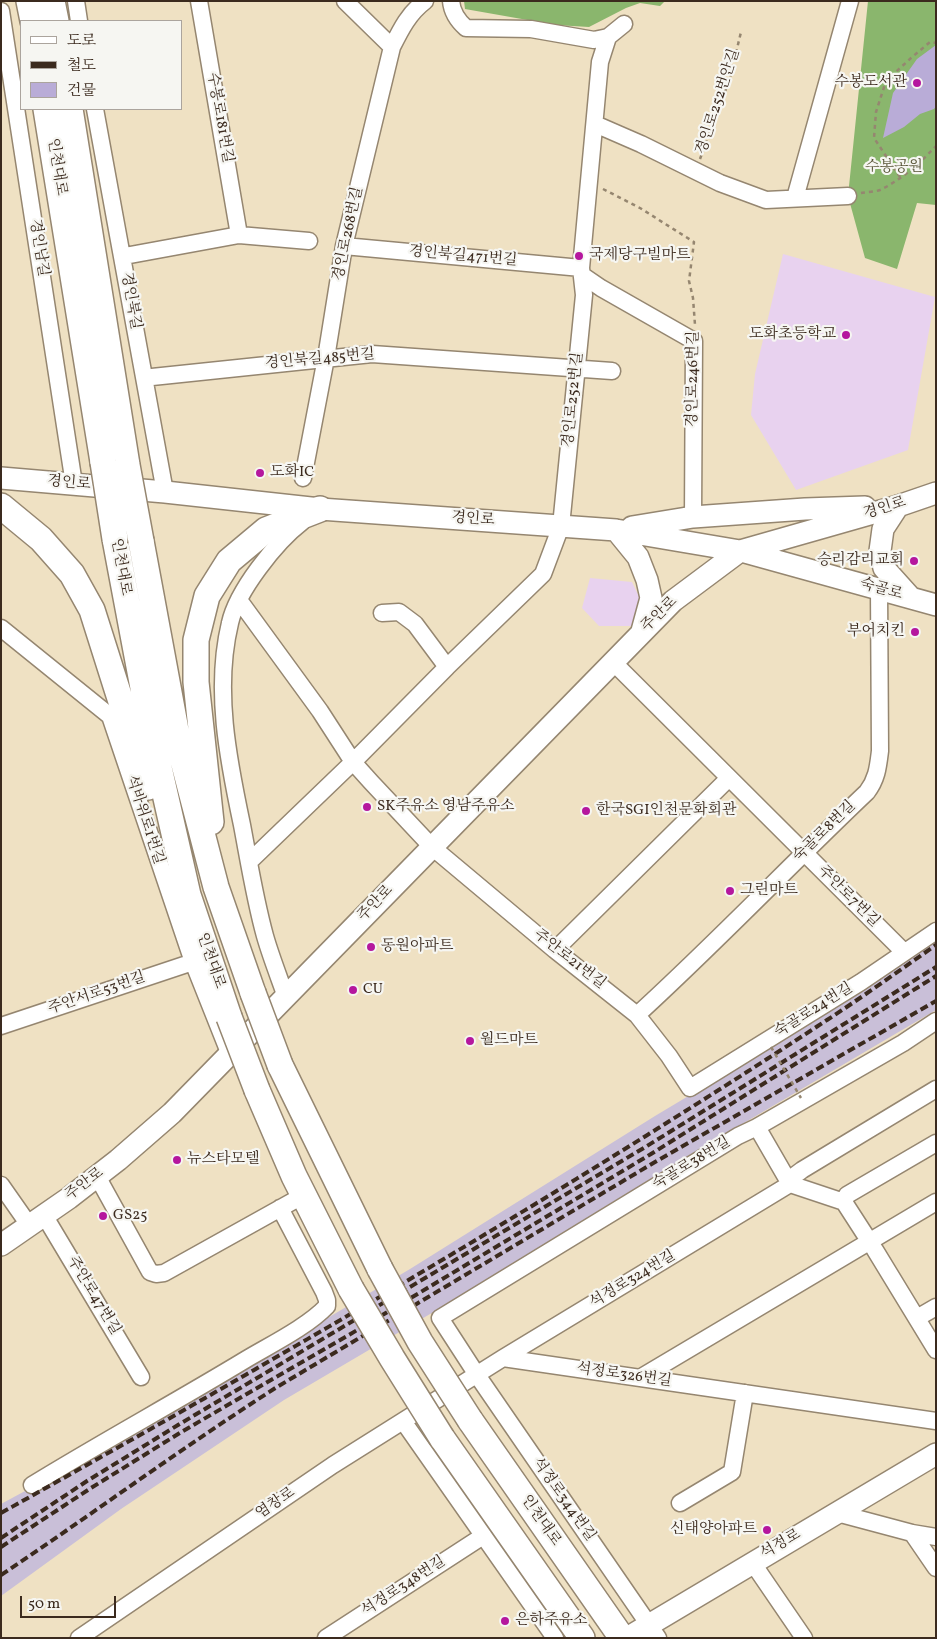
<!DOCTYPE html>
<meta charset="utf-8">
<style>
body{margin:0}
#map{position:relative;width:937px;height:1639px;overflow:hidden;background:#efe1c3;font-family:Vollkorn,"Noto Serif KR",serif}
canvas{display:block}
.frame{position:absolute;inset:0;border:2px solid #3b2a1e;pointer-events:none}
.legend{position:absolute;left:20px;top:20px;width:162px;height:90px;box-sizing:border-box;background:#f6f6f2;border:1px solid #aba49d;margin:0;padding:6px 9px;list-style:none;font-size:15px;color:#3b2a1e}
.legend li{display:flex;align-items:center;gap:10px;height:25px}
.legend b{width:25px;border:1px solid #aba49d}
.scale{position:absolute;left:20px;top:1596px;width:96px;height:22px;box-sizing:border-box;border:2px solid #3b2a1e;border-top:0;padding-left:6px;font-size:15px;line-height:18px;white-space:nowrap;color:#3b2a1e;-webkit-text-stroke:4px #f6f6f2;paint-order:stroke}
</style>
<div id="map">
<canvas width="937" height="1639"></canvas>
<div class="frame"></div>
<ul class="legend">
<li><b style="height:6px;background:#fff"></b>도로</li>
<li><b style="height:6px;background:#3b2a1e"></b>철도</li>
<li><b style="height:14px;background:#b9acd7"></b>건물</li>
</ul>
<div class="scale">50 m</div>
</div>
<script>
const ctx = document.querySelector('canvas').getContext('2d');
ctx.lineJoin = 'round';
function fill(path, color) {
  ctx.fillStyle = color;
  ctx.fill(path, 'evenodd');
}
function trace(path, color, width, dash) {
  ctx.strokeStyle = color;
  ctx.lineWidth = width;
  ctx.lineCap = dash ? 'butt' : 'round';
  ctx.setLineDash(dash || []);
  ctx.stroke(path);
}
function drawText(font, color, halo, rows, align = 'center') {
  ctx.font = font + ' Vollkorn,"Noto Serif KR",serif';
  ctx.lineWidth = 4.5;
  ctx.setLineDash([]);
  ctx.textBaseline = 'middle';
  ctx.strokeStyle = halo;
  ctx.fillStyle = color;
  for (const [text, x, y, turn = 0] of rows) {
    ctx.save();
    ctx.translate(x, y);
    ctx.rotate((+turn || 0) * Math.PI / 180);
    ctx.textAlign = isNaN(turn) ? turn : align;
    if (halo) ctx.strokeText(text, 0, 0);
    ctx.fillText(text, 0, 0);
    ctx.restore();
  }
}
fill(new Path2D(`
 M783 254 935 297 908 450 796 490 751 415 755 374Z
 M590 578 632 582 644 607 636 626H599L582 608Z`), '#e8d2ef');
fill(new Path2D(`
 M936 935V1010L681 1160 515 1264 284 1400 121 1509 1 1596V1504L151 1423 410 1269 655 1116 772 1046Z`), '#c9bfd8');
fill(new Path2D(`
 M464 1H665L660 6 640 3 626 8 589 27 556 25 465 9Z
 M868 1H936V205L917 203 897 269 865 258 848 196Z`), '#8ab66d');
fill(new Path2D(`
 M936 45V106L934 109 920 114 904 127 883 138 893 93 917 59Z`), '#b9acd7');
const minor = new Path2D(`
 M76 1 79 21
 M199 1 239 235
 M345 1 392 47
 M451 1C452 12 458 21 466 28L531 29 594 40 608 37 624 24
 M1 11 74 484
 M95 109 165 492
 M595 124 641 144 720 183 766 200 848 196
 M795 198 850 1
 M344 246 581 268
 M130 255 239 235 309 241
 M582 275 601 288 694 341 693 517
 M152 377 372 354 612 371
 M303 478 326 358 344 246 392 47C401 29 409 13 425 1
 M239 600 320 711 353 762 371 782 432 847 555 950 637 1015 669 1056 690 1088 861 982 936 931
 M1 628 110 716 193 962 230 1055
 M613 662 904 952
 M447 667 543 574 561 526 584 295 581 268 600 62 608 37
 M249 862 353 762 447 667 415 624 399 612 382 613
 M555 950 729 778
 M286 997C279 977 271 957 265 936 255 900 249 862 242 825 228 759 214 689 230 623 237 591 276 542 302 522
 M637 1015C716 943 789 866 867 792 877 779 878 767 880 751L879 589
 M1 1026 193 962
 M757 1127 790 1184 844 1202 875 1250 936 1350
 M97 1176 150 1272 156 1274 164 1273 304 1195
 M1 1185 29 1225
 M844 1202 847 1195 936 1143
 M44 1215 141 1377
 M917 1318 936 1307
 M503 1358 936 1421
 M640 1378 936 1202
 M403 1421 555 1638
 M32 1485C102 1442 174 1403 245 1360 270 1345 307 1327 327 1306V1300L324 1292 280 1208
 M680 1503 732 1472 745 1393
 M837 1513 912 1533 936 1537
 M912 1533 936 1568
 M752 1562 804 1638
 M79 1638 333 1465 503 1358 790 1184 794 1176 802 1170 936 1089
 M326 1638 483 1536
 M658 1638 477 1375 440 1318 738 1136 757 1127 903 1043 936 1021`);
const major = new Path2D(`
 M1 478 165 492 320 509 616 530 740 551 898 506 936 493
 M898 506 883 529 880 551 884 568 911 598
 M632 527 693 517 805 509 865 507
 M616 530 638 557 647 580 651 598 642 631
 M741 551 936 605
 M1 1245 69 1198 118 1160 172 1113 673 601 740 551
 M627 1638 936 1454`);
const highway = new Path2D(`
 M29 1 33 21
 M52 1 56 21
 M46 109 103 462
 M70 109 127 465
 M1 506 41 539 72 574 92 610 148 787
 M115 539 153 741 188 895 229 1017
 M141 541 178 741 216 887 253 993
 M211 822 196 682V640L207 596 229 561 266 530 320 509
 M280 1065 380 1269
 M257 1090 294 1176 351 1289
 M470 1420 622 1638
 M442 1438 582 1638`);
trace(minor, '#958670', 19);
trace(major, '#958670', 24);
trace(highway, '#958670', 28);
trace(new Path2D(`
 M700 159 730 78 741 32
 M900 177 874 138 876 112 886 81 911 58 930 42 936 43
 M603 189 640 208 694 242 689 281 693 298 695 325
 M861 193C867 192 874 192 880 190 901 180 920 163 936 146`), '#958670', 2.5, [4, 4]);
trace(minor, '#fff', 16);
trace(major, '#fff', 21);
trace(highway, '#fff', 25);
trace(new Path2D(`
 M1 1513C281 1357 559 1196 827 1020 864 996 900 970 936 945
 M1 1538 87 1481 178 1425 647 1146 936 967
 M1 1547 91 1488 183 1431 359 1329 651 1154 936 976
 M1 1575C94 1513 183 1447 277 1387L655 1162 936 1001`), '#3b2a1e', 4, [8, 4]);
const highwayBridge = new Path2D(`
 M103 462 115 539
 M127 465 141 541
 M253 993 280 1065
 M229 1017 257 1090
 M380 1269 420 1342 470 1420
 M351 1289 392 1358 442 1438`);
trace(highwayBridge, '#958670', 28, []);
trace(new Path2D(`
 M771 1047 801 1098`), '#958670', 2.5, [4, 4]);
trace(highwayBridge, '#fff', 25);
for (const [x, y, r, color] of [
 [917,83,5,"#b5179e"],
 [579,256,5,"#b5179e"],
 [846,335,5,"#b5179e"],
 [260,473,5,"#b5179e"],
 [914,561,5,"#b5179e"],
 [915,632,5,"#b5179e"],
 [367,807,5,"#b5179e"],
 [586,811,5,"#b5179e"],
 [730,891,5,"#b5179e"],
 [371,947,5,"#b5179e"],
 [353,990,5,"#b5179e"],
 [470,1041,5,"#b5179e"],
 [177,1160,5,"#b5179e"],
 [103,1216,5,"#b5179e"],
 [767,1530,5,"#b5179e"],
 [505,1621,5,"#b5179e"]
]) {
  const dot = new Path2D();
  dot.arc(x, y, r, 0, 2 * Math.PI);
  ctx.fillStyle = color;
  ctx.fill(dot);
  trace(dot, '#f6f6f2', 2);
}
drawText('15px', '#3b2a1e', '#f6f6f2', [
 ["수봉도서관",907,83,"right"],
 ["국제당구빌마트",589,256],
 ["도화초등학교",836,335,"right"],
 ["도화IC",270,473],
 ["승리감리교회",904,561,"right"],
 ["부어치킨",905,632,"right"],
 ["SK주유소 영남주유소",377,807],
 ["한국SGI인천문화회관",596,811],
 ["그린마트",740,891],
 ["동원아파트",381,947],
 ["CU",363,990],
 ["월드마트",480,1041],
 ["뉴스타모텔",187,1160],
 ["GS25",113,1216],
 ["신태양아파트",757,1530,"right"],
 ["은하주유소",515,1621]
], 'left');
drawText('15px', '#3b2a1e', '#f6f6f2', [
 ["경인로252번안길",719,102,-72],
 ["수봉로181번길",219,118,80],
 ["인천대로",56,167,81],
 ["경인로268번길",349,234,-78],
 ["경인남길",38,248,81],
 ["경인북길471번길",463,257,5],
 ["경인북길",130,301,80],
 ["경인북길485번길",320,360,-5],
 ["경인로246번길",694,379,-89],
 ["경인로252번길",574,400,-84],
 ["경인로",69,484,5],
 ["경인로",885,509,-17],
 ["경인로",473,520,4],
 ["인천대로",120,567,80],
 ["숙골로",881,590,16],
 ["주안로",660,615,-44],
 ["석바위로1번길",144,820,72],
 ["숙골로8번길",825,832,-44],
 ["주안로7번길",848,897,45],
 ["주안로",376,904,-46],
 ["주안로21번길",569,960,38],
 ["인천대로",210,961,71],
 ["주안서로53번길",97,994,-19],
 ["숙골로24번길",814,1011,-32],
 ["숙골로38번길",692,1164,-31],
 ["주안로",85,1185,-37],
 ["석정로324번길",633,1280,-31],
 ["주안로47번길",93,1296,59],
 ["석정로326번길",624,1376,8],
 ["석정로344번길",563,1500,55],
 ["염창로",276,1504,-34],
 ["인천대로",540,1521,55],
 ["석정로",781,1545,-30],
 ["석정로348번길",404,1587,-33]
]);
drawText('15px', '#585436', '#f6f6f2', [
 ["수봉공원",894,168]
]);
</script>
